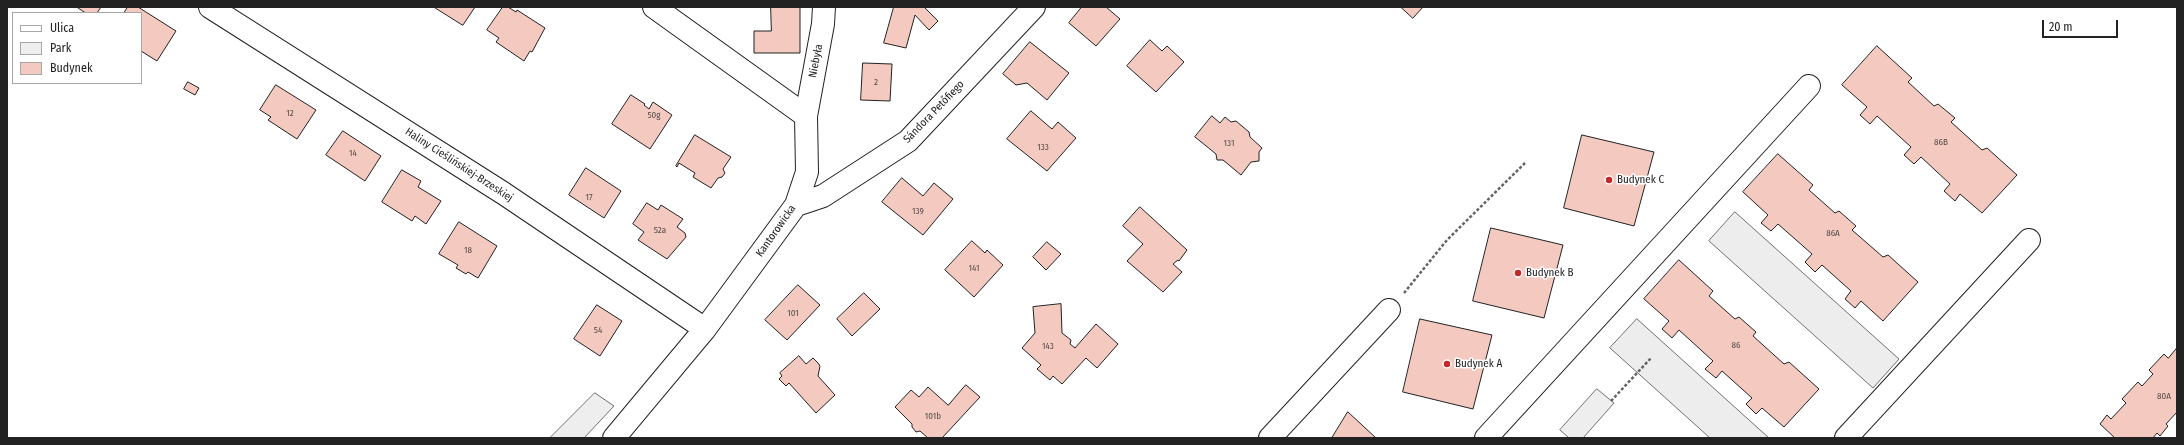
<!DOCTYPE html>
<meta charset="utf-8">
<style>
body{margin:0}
#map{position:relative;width:2184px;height:445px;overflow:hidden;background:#fff;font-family:"Fira Sans Condensed",sans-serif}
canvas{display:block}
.frame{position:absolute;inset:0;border:8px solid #222;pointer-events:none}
.legend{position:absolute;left:12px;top:12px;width:130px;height:72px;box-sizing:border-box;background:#fff;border:1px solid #a7a7a7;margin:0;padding:5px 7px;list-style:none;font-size:12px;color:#222}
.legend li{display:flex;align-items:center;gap:8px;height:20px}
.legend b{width:20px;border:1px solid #a7a7a7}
.scale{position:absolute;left:2042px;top:20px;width:76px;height:18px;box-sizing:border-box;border:2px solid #222;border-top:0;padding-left:5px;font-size:12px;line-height:14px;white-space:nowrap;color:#222;-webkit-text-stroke:3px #fff;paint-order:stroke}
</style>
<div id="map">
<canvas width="2184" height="445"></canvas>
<div class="frame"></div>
<ul class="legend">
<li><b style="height:5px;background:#fff"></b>Ulica</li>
<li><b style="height:11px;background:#eee"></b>Park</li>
<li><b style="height:11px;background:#f3c9c0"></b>Budynek</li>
</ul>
<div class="scale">20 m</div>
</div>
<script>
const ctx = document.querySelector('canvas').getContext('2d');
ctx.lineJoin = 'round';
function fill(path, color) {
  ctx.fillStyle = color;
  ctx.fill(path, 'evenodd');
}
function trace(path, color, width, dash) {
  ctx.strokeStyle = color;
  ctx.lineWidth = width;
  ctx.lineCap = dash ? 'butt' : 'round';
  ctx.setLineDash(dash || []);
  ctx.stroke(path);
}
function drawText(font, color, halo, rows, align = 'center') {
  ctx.font = font + ' "Fira Sans Condensed",sans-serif';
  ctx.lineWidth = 3;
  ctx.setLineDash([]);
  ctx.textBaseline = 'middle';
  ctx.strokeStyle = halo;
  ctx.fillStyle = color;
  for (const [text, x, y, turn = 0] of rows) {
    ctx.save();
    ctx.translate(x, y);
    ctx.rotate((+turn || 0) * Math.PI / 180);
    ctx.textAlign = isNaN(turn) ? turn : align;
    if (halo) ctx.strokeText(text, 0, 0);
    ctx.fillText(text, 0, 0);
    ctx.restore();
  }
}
const green = new Path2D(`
 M1597 389 1614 403 1583 438H1569L1560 430Z
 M595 393 614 406 584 438H550Z`);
fill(green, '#eee');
trace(green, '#6f6f6f', 1);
const parking = new Path2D(`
 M1735 212 1899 359 1873 388 1709 241Z
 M1637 319 1769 438H1710L1610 348Z`);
fill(parking, '#ededed');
trace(parking, '#6f6f6f', 1);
const building = new Path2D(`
 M77 7H101L97 13H86Z
 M128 7H138L176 31 157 61 141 51V13H124Z
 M434 7H475L463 25Z
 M503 7H508L516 12 517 10 545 28 532 52 530 51 524 61 496 42 499 38 487 30Z
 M771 7H800V53H754V31H771Z
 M894 7H924L938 21 929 30 915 15 906 48 884 43Z
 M1082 7H1106L1120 19 1096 46 1069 23Z
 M1401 7H1423L1413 18Z
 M1150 40 1162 51 1167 46 1184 62 1156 92 1127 66Z
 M1030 42 1069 73 1047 100 1027 83 1016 85 1003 74Z
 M1877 46 1912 78 1908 82 1934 106 1938 104 1955 118 1951 122 1982 150 1987 148 2017 175 1982 213 1960 194 1955 201 1944 191 1950 184 1921 157 1914 164 1904 155 1911 147 1877 116 1870 124 1860 115 1867 107 1842 85Z
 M863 63 892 64 890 101 861 100Z
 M188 82 199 88 195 95 184 89Z
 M276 85 316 110 297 139 268 120 271 117 260 110Z
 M631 95 645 104 644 105 649 109 653 102 672 115 650 149 612 124Z
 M1031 111 1052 129 1058 122 1076 138 1047 171 1007 139Z
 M1212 116 1220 123 1225 117 1231 122 1236 121 1249 132 1250 137 1262 148 1259 152V161L1251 162 1241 175 1223 160H1217L1216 154 1195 137Z
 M343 131 381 156 365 181 326 155Z
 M695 135 731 157 723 169 725 173 722 177 718 178 711 188 693 177 695 173 679 163 677 167 676 166Z
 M1582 135 1654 152 1634 226 1564 208Z
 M1778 154 1813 185 1809 190 1835 213 1839 211 1856 226 1852 230 1883 257 1888 255 1918 282 1883 321 1861 301 1855 308 1845 299 1851 291 1822 265 1815 272 1805 262 1812 254 1778 224 1771 231 1761 223 1768 215 1743 192Z
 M586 168 621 191 604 218 569 195Z
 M402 170 421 181 418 187 441 201 426 224 415 216 412 221 382 202Z
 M902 178 923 196 934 183 953 199 923 235 882 202Z
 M647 203 658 210 661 205 683 219 677 227 685 233 686 237 667 259 638 240 644 232 633 224Z
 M1140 207 1187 250 1179 261 1178 260 1173 264 1182 272 1163 292 1127 261 1143 244 1123 226Z
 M459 222 497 246 478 278 468 272 466 274 456 268 458 265 439 254Z
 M1491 228 1563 245 1544 318 1473 301Z
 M972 241 985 253 987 250 1003 265 974 297 945 270Z
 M1047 242 1061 254 1046 270 1033 257Z
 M1679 260 1713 291 1709 296 1735 319 1739 317 1756 332 1753 336 1784 364 1789 362 1819 389 1784 427 1762 408 1756 414 1746 404 1752 398 1722 371 1716 378 1705 369 1713 361 1679 330 1672 338 1662 329 1669 321 1644 299Z
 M798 285 820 305 787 340 765 320Z
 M864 293 880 309 852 336 837 319Z
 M1061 304 1062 333 1071 340 1070 344 1075 348 1096 324 1118 344 1097 368 1086 358 1062 384 1053 376 1050 380 1037 369 1041 365 1022 348 1035 333 1033 307Z
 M597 305 622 321 600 356 574 339Z
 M1420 319 1492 335 1473 409 1403 392Z
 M2177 348V412L2166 424 2168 426 2160 436 2157 433 2153 438H2115L2100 424 2107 415 2111 419 2126 403 2122 399 2138 382 2142 386 2153 374 2149 370 2164 354 2168 358Z
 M799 356 806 364 813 358 818 363 820 366 818 376 835 395 816 413 789 383 786 386 779 379 782 376 780 373Z
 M966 385 980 397 942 438H928L920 431 916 432 912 427V424L895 407 911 390 919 397 928 387 948 405Z
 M1348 412 1376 438H1332Z`);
fill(building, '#f3c9c0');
trace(building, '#222', 1);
const minor = new Path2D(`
 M210 7 503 193 705 329
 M654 7 806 116
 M796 205 823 196 908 141 1034 7
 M614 438 705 329 796 205 807 172 806 116 823 24 824 7
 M1270 438 1389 310
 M1486 438 1809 86
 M1846 438 2029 240`);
trace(minor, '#222', 24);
trace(new Path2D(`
 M1404 293 1447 240 1525 163
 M1611 401 1651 358`), '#646464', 2.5, [3, 2]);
trace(minor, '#fff', 22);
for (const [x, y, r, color] of [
 [1609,180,4,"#c62828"],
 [1518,273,4,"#c62828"],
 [1447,364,4,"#c62828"]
]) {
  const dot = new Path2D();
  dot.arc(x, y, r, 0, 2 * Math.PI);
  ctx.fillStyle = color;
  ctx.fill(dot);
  trace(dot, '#fff', 1.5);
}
drawText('9px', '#564c4a', null, [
 ["2",876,82],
 ["12",290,113],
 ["50g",654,115],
 ["86B",1941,142],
 ["131",1229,143],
 ["133",1043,147],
 ["14",353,153],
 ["17",589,197],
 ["139",918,211],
 ["52a",660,230],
 ["86A",1833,233],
 ["18",468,250],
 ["141",974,268],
 ["101",793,313],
 ["54",598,330],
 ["86",1736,345],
 ["143",1048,346],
 ["80A",2164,396],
 ["101b",933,416]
]);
drawText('11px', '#222', '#fff', [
 ["Niebyła",816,61,-79],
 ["Sándora Petőfiego",934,112,-46],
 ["Haliny Cieślińskiej-Brzeskiej",459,165,33],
 ["Kantorowicka",776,231,-55]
]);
drawText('11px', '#222', '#fff', [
 ["Budynek C",1617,180],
 ["Budynek B",1526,273],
 ["Budynek A",1455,364]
], 'left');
</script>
